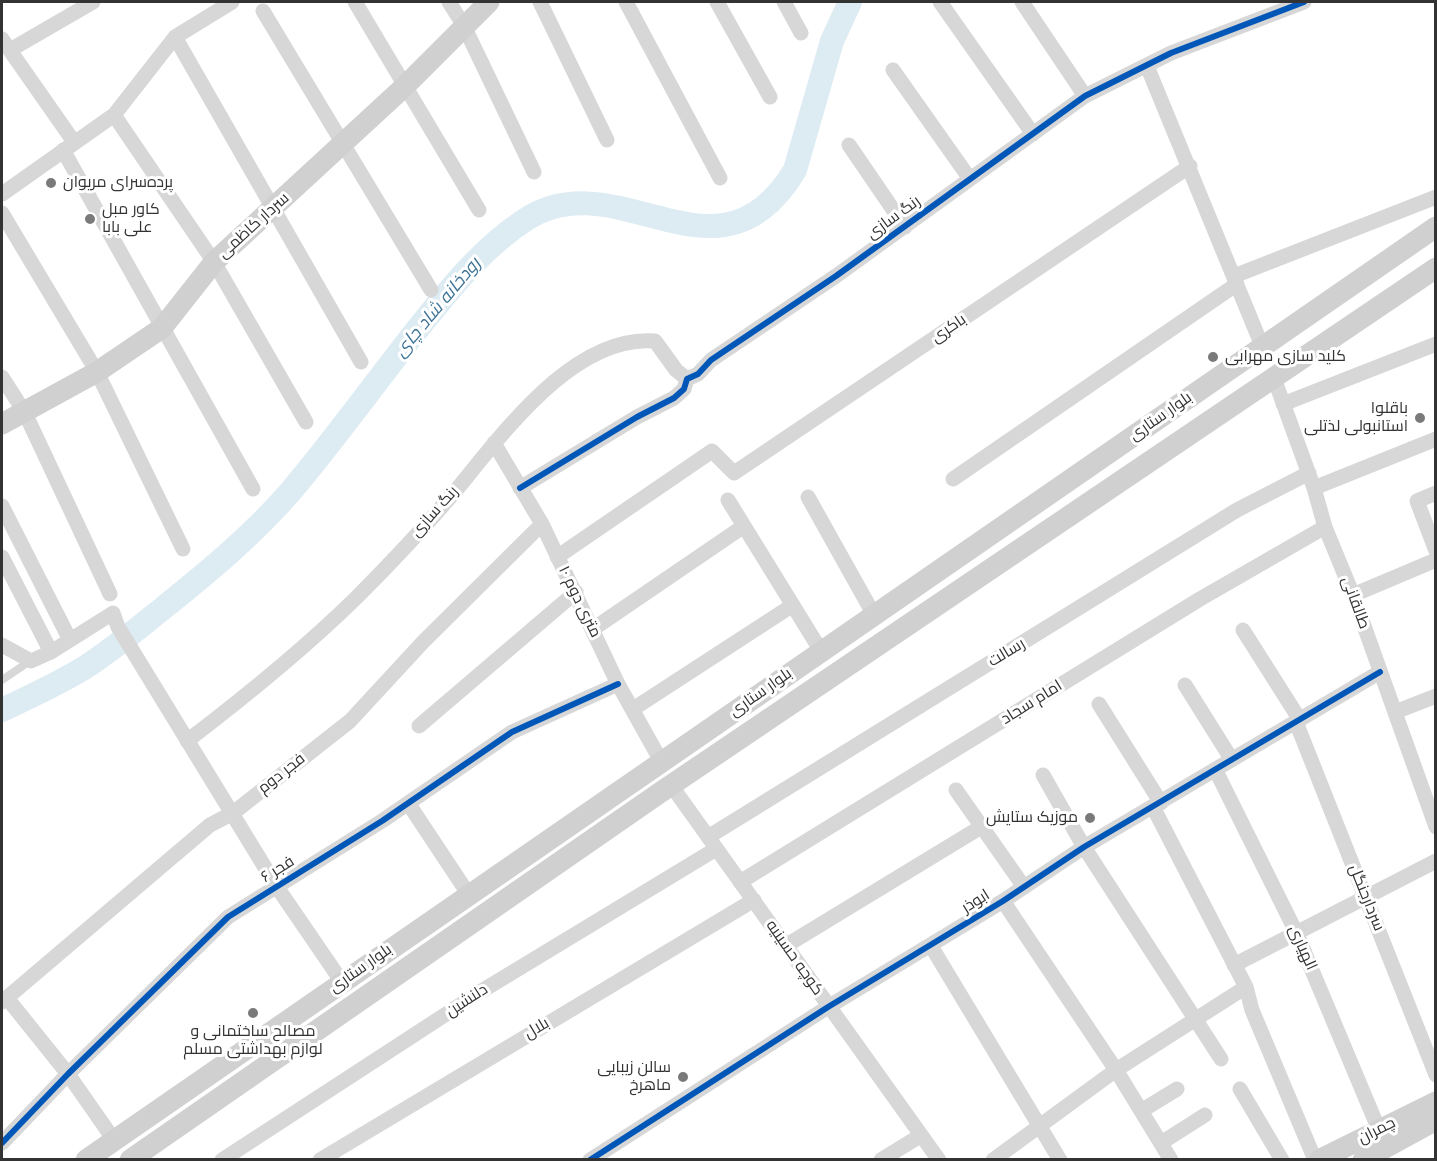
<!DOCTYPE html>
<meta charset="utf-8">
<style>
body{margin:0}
#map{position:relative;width:1437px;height:1161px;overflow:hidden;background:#fff;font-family:Roboto,sans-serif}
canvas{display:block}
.frame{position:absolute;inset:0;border:3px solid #333;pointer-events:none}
</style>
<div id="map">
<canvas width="1437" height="1161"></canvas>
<div class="frame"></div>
</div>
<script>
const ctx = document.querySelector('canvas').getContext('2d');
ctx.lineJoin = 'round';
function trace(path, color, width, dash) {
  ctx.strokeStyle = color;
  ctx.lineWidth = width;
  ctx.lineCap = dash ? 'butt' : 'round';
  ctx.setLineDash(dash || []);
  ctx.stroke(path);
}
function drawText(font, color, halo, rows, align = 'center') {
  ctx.font = font + ' Roboto,Cairo,sans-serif';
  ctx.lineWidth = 6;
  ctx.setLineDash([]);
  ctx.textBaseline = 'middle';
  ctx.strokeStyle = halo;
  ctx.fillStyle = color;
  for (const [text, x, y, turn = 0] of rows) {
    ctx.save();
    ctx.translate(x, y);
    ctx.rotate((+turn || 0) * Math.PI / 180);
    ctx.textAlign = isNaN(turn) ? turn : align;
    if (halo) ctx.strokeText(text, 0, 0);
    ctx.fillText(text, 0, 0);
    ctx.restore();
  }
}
trace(new Path2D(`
 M2 710C29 697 58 684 84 668 111 651 137 629 162 609 207 573 253 535 291 491 337 437 379 377 424 321 454 284 485 246 525 220 619 158 718 298 795 170L832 41 850 2`), '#ddebf3', 24);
trace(new Path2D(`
 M2 680 30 661`), '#d7d7d7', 8);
trace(new Path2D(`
 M355 2 479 210
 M449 2 464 26 534 172
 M540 2 607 140
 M626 2 720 178
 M717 2 770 97
 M784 2 801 33
 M940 2 1033 134
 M1022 2 1085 96
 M263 11 431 290
 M175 37 361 362
 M2 39 74 142
 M10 50 93 2
 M1147 66 1262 346
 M893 70 970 179
 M114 115 214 262 306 422
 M849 145 905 227
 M63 150 253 489
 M2 194 114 115 175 37 232 2
 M2 213 97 372 183 549
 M1234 276 1436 197
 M2 377 25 413 110 594
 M1274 378 1314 488 1325 527 1353 595 1436 827
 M1283 404 1436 344
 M494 443 542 524 618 684 661 761
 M953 479 1237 284
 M520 488 637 417 674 398 684 389 687 379 698 374 711 360 836 276 1085 96 1171 53 1304 2
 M1314 488 1436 439
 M1436 493 1417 501 1436 551
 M808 497 874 615
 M728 500 821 651
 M2 506 70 640
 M2 557 51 652
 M557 557 712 451 734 473 1190 166
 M1353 595 1436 560
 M593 629 744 526
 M1243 630 1300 720
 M2 645 31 661 51 652 113 613 118 627 277 887 342 982
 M1185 685 1232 760
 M1099 704 1161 803
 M633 709 793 605
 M1395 712 1436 696
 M1296 722 1436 1075
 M419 726 576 592
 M187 741C246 696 303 650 356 598 389 565 422 530 452 495 500 438 572 334 655 341L676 370 687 379
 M1216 771 1296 932 1379 1130
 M1043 775 1084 847 1221 1059
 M671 785 939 1160
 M956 790 1024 887
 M408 803 469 895
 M1153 807 1246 987 1252 1010 1315 1160
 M708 837 1237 510 1309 473
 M740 882 1200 599 1325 527
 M1003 901 1116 1070 1171 1160
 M787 945 981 827
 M931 946 1060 1160
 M1234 965 1436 861
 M7 998 68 1074 114 1140
 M2 1002 210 825 233 813 350 721 423 642 542 524
 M1240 1089 1282 1160
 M1141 1111 1177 1089
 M2 1143 68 1074 228 917 382 821 512 732 618 684
 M1161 1143 1205 1115
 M222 1160 480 992 716 849
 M320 1160 754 900
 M590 1160 828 1007 1003 901 1084 847 1380 672
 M881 1160 920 1136
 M993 1160 1116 1070 1246 987`), '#d7d7d7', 15);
trace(new Path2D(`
 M2 424 97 372 162 328 214 262 404 87 489 2
 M86 1160 1436 227
 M130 1160 658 794 1436 268
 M1319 1160 1436 1102
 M1363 1160 1436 1120`), '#d0d0d0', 21);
trace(new Path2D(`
 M520 488 637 417 674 398 684 389 687 379 698 374 711 360 836 276 1085 96 1171 53 1304 2
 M2 1143 68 1074 228 917 382 821 512 732 618 684
 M590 1160 828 1007 1003 901 1084 847 1380 672`), '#0057b8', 6);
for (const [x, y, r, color] of [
 [51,183,6,"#7a7a7a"],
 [90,219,6,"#7a7a7a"],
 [1213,357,6,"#7a7a7a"],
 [1420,418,6,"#7a7a7a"],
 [1090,818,6,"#7a7a7a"],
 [253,1013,6,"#7a7a7a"],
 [683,1077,6,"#7a7a7a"]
]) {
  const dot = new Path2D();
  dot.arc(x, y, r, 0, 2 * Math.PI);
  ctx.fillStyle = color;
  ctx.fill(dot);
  trace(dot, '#fff', 2);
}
drawText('16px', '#333', '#fff', [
 ["پرده‌سرای مریوان",63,183],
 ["کاور مبل",102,210],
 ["علی بابا",102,228],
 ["کلید سازی مهرابی",1225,357],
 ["باقلوا",1408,409,"right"],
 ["استانبولی لذتلی",1408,427,"right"],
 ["موزیک ستایش",1078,818,"right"],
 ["مصالح ساختمانی و",253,1032,"center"],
 ["لوازم بهداشتی مسلم",253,1050,"center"],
 ["سالن زیبایی",671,1068,"right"],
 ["ماهرخ",671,1086,"right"]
], 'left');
drawText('16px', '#333', '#fff', [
 ["رنگ سازی",894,218,-36],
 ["سردار کاظمی",254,226,-42],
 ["باکری",949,329,-34],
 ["بلوار ستاری",1161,417,-35],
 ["رنگ سازی",435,512,-48],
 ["۱۰ متری دوم",579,602,64],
 ["طالقانی",1355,603,70],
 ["رسالت",1007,653,-31],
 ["بلوار ستاری",761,693,-35],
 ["امام سجاد",1032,703,-32],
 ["فجر دوم",282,774,-38],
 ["فجر ۶",278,870,-32],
 ["سردارجنگل",1366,898,68],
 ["ابوذر",976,902,-32],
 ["الهیاری",1302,948,66],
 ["کوچه حسینیه",794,958,55],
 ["بلوار ستاری",361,969,-35],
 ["دلنشین",467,1001,-33],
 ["بلال",537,1029,-31],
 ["چمران",1377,1131,-27]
]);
drawText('italic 18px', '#3f7597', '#fff', [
 ["رودخانه شاد چای",438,308,-50]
]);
</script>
